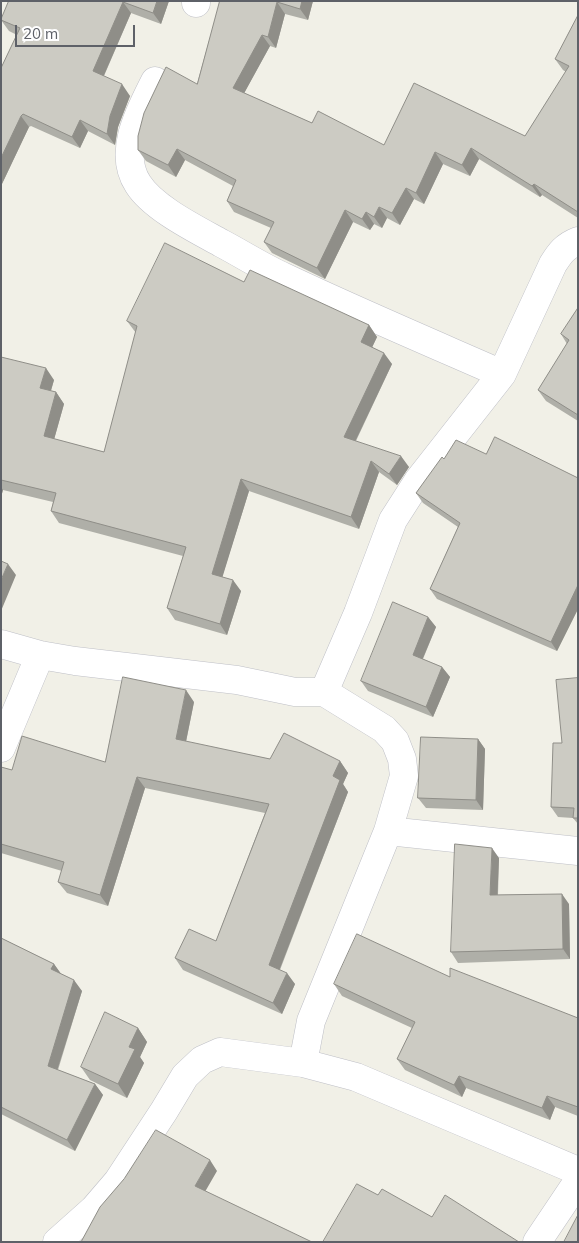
<!DOCTYPE html>
<style>
body{margin:0}
#map{position:relative;width:579px;height:1243px;overflow:hidden;background:#f1f0e7;font-family:Mulish,sans-serif}
canvas{display:block}
.frame{position:absolute;inset:0;border:2px solid #5e6168;pointer-events:none}
.scale{position:absolute;left:15px;top:25px;width:120px;height:22px;box-sizing:border-box;border:2px solid #5e6168;border-top:0;padding-left:6px;font-size:15px;line-height:18px;white-space:nowrap;color:#5e6168;-webkit-text-stroke:4px #fff;paint-order:stroke}
</style>
<div id="map">
<canvas width="579" height="1243"></canvas>
<div class="frame"></div>
<div class="scale">20 m</div>
</div>
<script>
const ctx = document.querySelector('canvas').getContext('2d');
ctx.lineJoin = 'round';
function trace(path, color, width, dash) {
  ctx.strokeStyle = color;
  ctx.lineWidth = width;
  ctx.lineCap = dash ? 'butt' : 'round';
  ctx.setLineDash(dash || []);
  ctx.stroke(path);
}
function fill(path, color) {
  ctx.fillStyle = color;
  ctx.fill(path, 'evenodd');
}
const street = new Path2D(`
 M196 3V1
 M155 81C140 111 117 152 138 184 153 208 196 229 221 243 242 254 262 267 284 277 356 311 429 342 502 374
 M1 644 40 655 75 661 237 680 295 692H324L358 613 393 520 418 481 502 374 553 264C560 253 565 246 578 241
 M324 692 384 729 395 741 402 759 404 776 388 831 311 1021 303 1063 356 1077 578 1171
 M1 748 40 655
 M388 831 578 851
 M57 1242 94 1209 118 1181 164 1111 185 1076 202 1060 220 1052 303 1063
 M537 1242 578 1181`);
trace(street, '#bebfc6', 29);
trace(street, '#fff', 28);
fill(new Path2D(`
 M9 1H169L161 24 131 13 104 76 130 96 118 127 115 145 88 131 80 148 31 126 29 127 1 186V68L17 35 9 31 1 20Z
 M220 1H313L308 20 285 14 276 48 270 46 244 93 312 123 384 145 525 136 566 72 563 70 555 59 578 15V218L542 195 540 197 479 159 470 176 443 164 424 204 414 199 400 225 387 218 382 228 374 224 370 230 353 222 325 279 272 253 264 242 271 228 234 212 227 201 233 186 185 160 176 177 146 161 138 150 197 84Z
 M244 282 369 325 377 337 372 347 392 364 356 441 409 467 397 485 379 472 359 529 249 491 222 577 241 591 227 635 175 620 167 608 183 556 59 523 51 511 53 502 3 490 1 497V357L54 380 51 391 56 392 64 404 54 439 104 452 136 333 127 321Z
 M578 308V421L546 401 538 390 567 344 561 334Z
 M444 459 578 478V609L557 651 437 599 430 589 458 527 423 503 416 493Z
 M428 617 436 627 423 659 442 667 450 677 433 717 368 691 361 681Z
 M578 678V824L573 818 558 817 551 807 562 743Z
 M194 702 186 742 270 759 340 761 348 773 343 784 348 792 280 970 295 984 282 1014 183 970 175 958 216 941 265 813 145 788 108 906 67 893 58 882 62 871 1 853V767L12 770 105 762Z
 M478 739 485 749 483 810 426 808 418 798Z
 M499 858 498 895 569 904 570 959 458 963 451 952Z
 M1 938 54 964 60 973 82 991 58 1070 95 1084 103 1095 75 1151 1 1114Z
 M450 977 578 1018V1116L555 1107 550 1120 466 1088 462 1097 405 1070 397 1059 412 1028 342 996 334 984Z
 M138 1028 147 1042 140 1057 144 1063 127 1098 90 1080 81 1067Z`), '#afafa8');
fill(new Path2D(`
 M157 1H169L161 24 153 13Z
 M302 1H313L308 20 300 9Z
 M123 2 131 13 101 82 93 71Z
 M277 2 285 14 276 48 268 37Z
 M262 35 270 46 241 99 233 88Z
 M122 84 130 96 118 127 115 145 107 134 110 116Z
 M21 116 29 127 1 186V158Z
 M80 120 88 131 80 148 72 137Z
 M471 148 479 159 470 176 462 165Z
 M177 149 185 160 176 177 168 165Z
 M435 152 443 164 424 204 416 193Z
 M534 184 542 195 540 197 532 186Z
 M406 188 414 199 400 225 392 213Z
 M379 207 387 218 382 228 374 217Z
 M345 210 353 222 325 279 317 268Z
 M366 212 374 224 370 230 362 219Z
 M369 325 377 337 369 354 361 342Z
 M384 353 392 364 352 448 344 437Z
 M46 368 54 380 48 400 40 388Z
 M56 392 64 404 52 447 44 436Z
 M401 456 409 467 397 485 389 474Z
 M371 461 379 472 359 529 351 517Z
 M241 479 249 491 220 585 212 574Z
 M1 487 3 490 1 497Z
 M8 564 16 575 1 611V580Z
 M233 580 241 591 227 635 220 624Z
 M578 585V609L557 651 551 642Z
 M428 617 436 627 420 665 413 655Z
 M442 667 450 677 433 717 426 707Z
 M186 690 194 702 184 751 176 739Z
 M478 739 485 749 483 810 476 800Z
 M340 761 348 773 343 784 348 792 277 976 269 965 333 776Z
 M137 777 145 788 108 906 100 895Z
 M492 848 499 858 497 905 490 895Z
 M562 894 569 904 570 959 563 949Z
 M54 964 62 975 51 969Z
 M287 973 295 984 282 1014 273 1003Z
 M74 980 82 991 55 1077 48 1066Z
 M138 1028 147 1042 140 1057 144 1063 127 1098 118 1084 129 1047Z
 M459 1076 466 1088 462 1097 454 1085Z
 M95 1084 103 1095 75 1151 67 1140Z
 M547 1096 555 1107 550 1120 542 1108Z
 M210 1160 217 1171 202 1197 195 1186Z`), '#8f8e88');
const building = new Path2D(`
 M9 1H157L153 13 123 2 93 71 122 84 110 116 107 134 80 120 72 137 23 114 21 116 1 158V68L20 28 1 20Z
 M220 1H302L300 9 277 2 268 37 262 35 233 88 312 123 318 111 384 145 414 83 525 136 569 66 555 59 578 15V212L534 184 532 186 471 148 462 165 435 152 416 193 406 188 392 213 379 207 374 217 366 212 362 219 345 210 317 268 264 242 274 222 227 201 236 180 177 149 168 165 138 150V136L144 113 166 67 197 84Z
 M165 243 244 282 250 270 369 325 361 342 384 353 344 437 401 456 389 474 371 461 351 517 241 479 212 574 233 580 220 624 167 608 186 547 51 511 56 493 1 480V357L46 368 40 388 56 392 44 436 104 452 137 326 127 321Z
 M578 308V415L538 390 569 340 561 334Z
 M495 437 578 478V585L551 642 430 589 460 523 416 493 442 457 444 459 456 440 486 454Z
 M1 561 8 564 1 580Z
 M393 602 428 617 413 655 442 667 426 707 361 681Z
 M123 677 186 690 176 739 270 759 284 733 340 761 333 776 340 780 269 965 287 973 273 1003 175 958 189 929 216 941 269 804 137 777 100 895 58 882 64 862 1 844V767L12 770 22 736 105 762Z
 M578 678V818H573L574 808 551 807 553 743H562L556 680Z
 M421 737 478 739 476 800 418 798Z
 M455 844 492 848 490 895 562 894 563 949 451 952Z
 M357 934 450 977V968L578 1018V1107L547 1096 542 1108 459 1076 454 1085 397 1059 415 1022 334 984Z
 M1 938 54 964 51 969 74 980 48 1066 95 1084 67 1140 1 1107Z
 M105 1012 138 1028 129 1047 135 1049 118 1084 81 1067Z
 M156 1130 210 1160 195 1186 312 1242H81L100 1207 124 1179Z
 M357 1184 378 1195 382 1189 432 1217 445 1195 519 1242H323Z
 M578 1215V1242H564Z`);
fill(building, '#cccbc3');
trace(building, '#8f8e88', 1);
</script>
